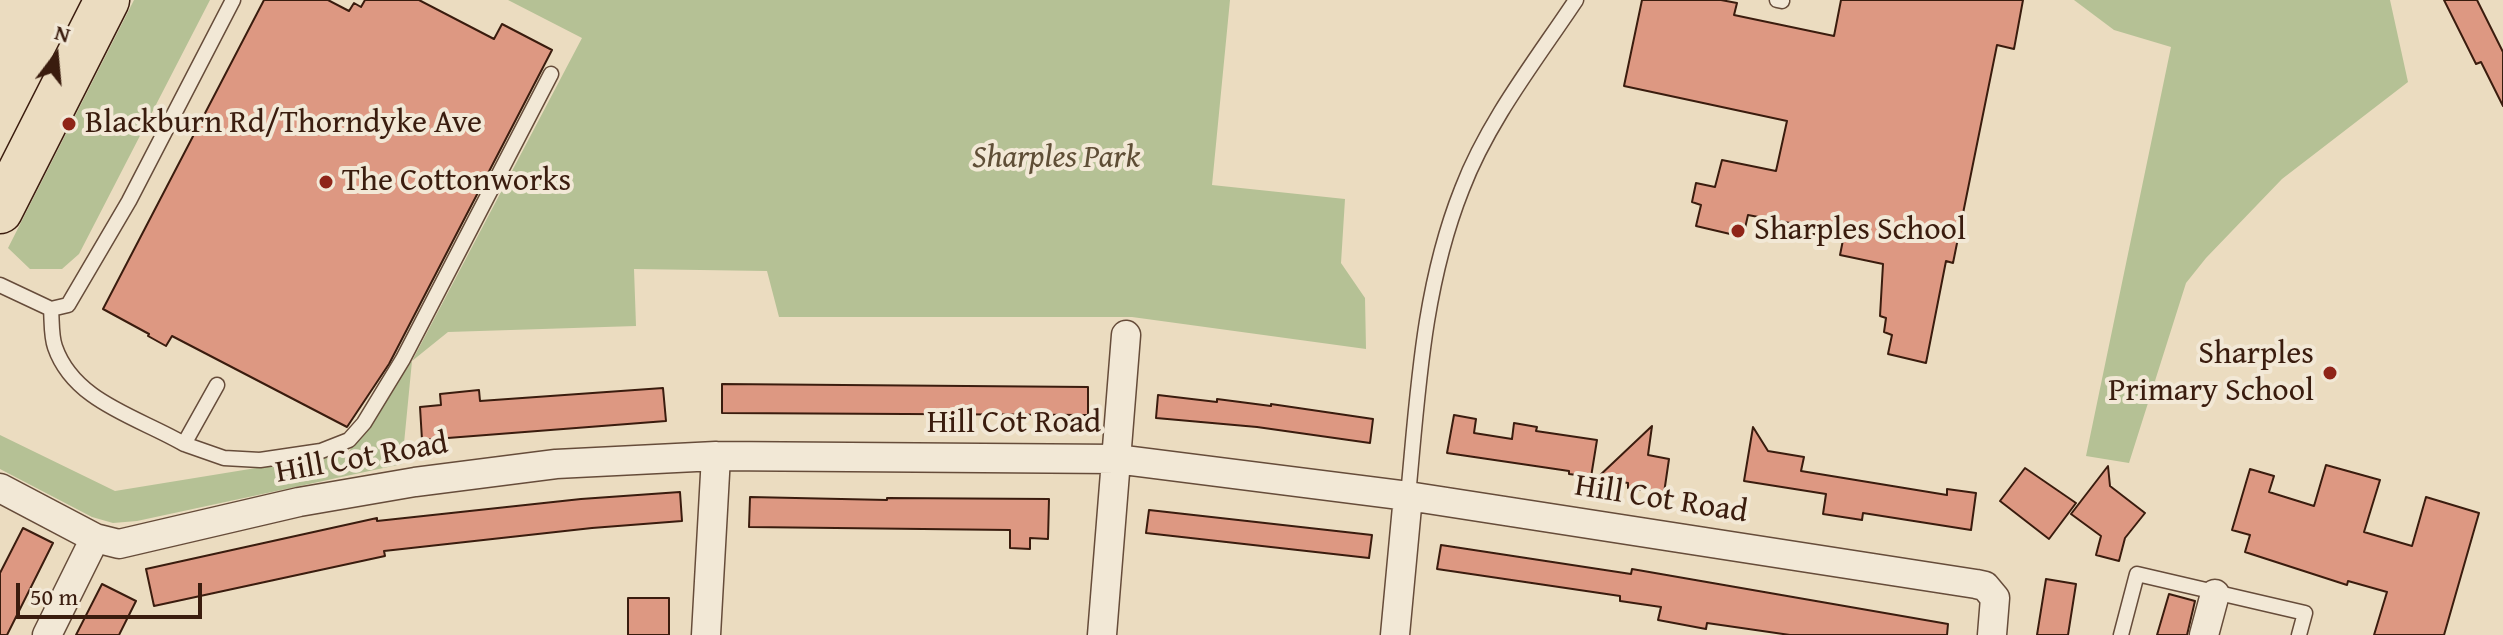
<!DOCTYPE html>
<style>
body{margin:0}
#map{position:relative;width:2503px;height:635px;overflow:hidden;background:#ebdcc0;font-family:"Gentium Book Plus",serif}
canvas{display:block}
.north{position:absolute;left:16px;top:16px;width:80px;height:80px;-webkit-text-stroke:6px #f2e8d6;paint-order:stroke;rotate:16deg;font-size:22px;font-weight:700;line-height:32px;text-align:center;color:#3a1c0e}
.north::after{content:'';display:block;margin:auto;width:28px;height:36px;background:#3a1c0e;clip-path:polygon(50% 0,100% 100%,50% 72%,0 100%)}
.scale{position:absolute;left:16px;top:583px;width:186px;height:36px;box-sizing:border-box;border:4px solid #3a1c0e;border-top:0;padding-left:10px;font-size:24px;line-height:28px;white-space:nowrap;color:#3a1c0e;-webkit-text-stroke:6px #f2e8d6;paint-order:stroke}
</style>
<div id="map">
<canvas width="2503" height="635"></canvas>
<div class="north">N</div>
<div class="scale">50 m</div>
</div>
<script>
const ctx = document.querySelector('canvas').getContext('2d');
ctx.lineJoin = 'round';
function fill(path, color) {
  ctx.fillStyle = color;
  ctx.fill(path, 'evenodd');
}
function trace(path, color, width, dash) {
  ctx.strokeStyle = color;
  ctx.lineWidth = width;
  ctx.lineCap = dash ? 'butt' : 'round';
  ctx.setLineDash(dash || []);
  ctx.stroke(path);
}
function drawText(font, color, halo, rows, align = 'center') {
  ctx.font = font + ' "Gentium Book Plus",serif';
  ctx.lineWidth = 8;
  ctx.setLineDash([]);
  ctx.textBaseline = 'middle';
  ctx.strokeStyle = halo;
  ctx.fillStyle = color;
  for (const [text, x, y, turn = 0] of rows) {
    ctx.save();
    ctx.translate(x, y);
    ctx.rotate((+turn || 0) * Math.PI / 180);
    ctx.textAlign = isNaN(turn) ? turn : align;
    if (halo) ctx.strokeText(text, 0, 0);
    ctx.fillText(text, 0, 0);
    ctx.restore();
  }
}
fill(new Path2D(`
 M134 0H210L79 254 62 269H30L8 248Z
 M508 0H1230L1212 185 1345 199 1341 263 1365 298 1366 349 1132 317H779L767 271 634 269 636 326 448 332 412 361 402 464 137 521 113 523 92 517 0 469V435L115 491 348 453 412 361 582 38Z
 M2074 0H2390L2408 82 2282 179 2206 258 2186 283 2129 463 2086 456 2171 47 2114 30Z`), '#b5c195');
const building = new Path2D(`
 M264 0H328L349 11 354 3 361 7 365 0H419L494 39 502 24 552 50 389 364 347 427 172 336 166 346 148 336 149 334 103 309Z
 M1642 0H1721L1737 3 1734 15 1834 36 1841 0H2023L2014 49 1997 45 1953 263 1946 261 1926 363 1888 354 1892 335 1884 332 1886 318 1880 316 1883 264 1840 255 1843 240 1794 230 1795 224 1748 215 1743 237 1696 226 1701 205 1692 202 1696 183 1715 187 1722 160 1776 171 1787 121 1624 86Z
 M2444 0H2477L2503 52V106L2481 62 2476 64Z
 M722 384 1088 387V415L722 413Z
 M663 388 666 421 422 440 420 407 441 405 440 394 479 390 480 401Z
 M1158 395 1217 402V399L1271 406V404L1373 419 1370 443 1257 427 1156 418Z
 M1454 415 1476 419 1474 433 1512 439 1514 423 1537 427 1536 431 1597 440 1591 477 1569 474V471L1447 453Z
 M1652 426 1648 455 1669 459 1664 493 1628 488V483L1597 478Z
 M1753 427 1768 451 1804 457 1801 471 1947 495V489L1976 493 1971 530 1863 513 1862 520 1823 514 1826 494 1744 481Z
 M2326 465 2380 480 2364 532 2412 546 2426 497 2479 513 2444 635H2374L2387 592 2348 581 2347 585 2245 552 2250 535 2232 530 2250 469 2274 476 2269 492 2314 506Z
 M2108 466 2110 486 2145 513 2125 538 2119 561 2096 555 2101 536 2071 514Z
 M2025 468 2076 503 2049 539 2000 501Z
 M680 492 682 521 592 528 384 551 385 556 154 606 146 569 377 518V521L581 499Z
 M750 497 887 500V498L1049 499 1048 539 1030 538V549L1010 548V530L749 527Z
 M1149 510 1372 535 1369 558 1146 533Z
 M23 528 53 543 7 635H0V573Z
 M1441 545 1631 574 1632 569 1948 624 1947 635H1790L1707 623 1706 629 1658 620 1661 607 1620 601V596L1437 569Z
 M2046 579 2076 584 2068 635H2037Z
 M102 584 136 601 119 635H76Z
 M2169 594 2195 601 2187 635H2157Z
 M628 598H669V635H628Z`);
fill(building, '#dd9882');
trace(building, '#3a1c0e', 2);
const service = new Path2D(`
 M1777 0 1782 1
 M0 285 51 309 68 305 129 201 233 0
 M51 309C52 321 51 336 55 347 74 402 138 417 184 444L217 385
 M184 444 224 458 260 460 321 451 349 440 364 423 403 359 551 74
 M1408 496C1418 391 1423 287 1462 189 1488 121 1536 60 1576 0
 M2121 635 2137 574 2305 613 2299 635`);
const minor = new Path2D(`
 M0 488 95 538 119 544 299 502 415 482 556 464 716 456 1116 459 1408 496 1976 584 1985 586 1995 598 1992 635
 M47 635 95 538
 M706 635 716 456
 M1102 635 1126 335
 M1395 635 1408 496
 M2204 635 2215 594`);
const trunk = new Path2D(`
 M0 211 107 0`);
trace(service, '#664c3a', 17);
trace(minor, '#664c3a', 31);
trace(trunk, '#3a1c0e', 47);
trace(service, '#f2e8d6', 14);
trace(minor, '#f2e8d6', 28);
trace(trunk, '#ebdcc0', 44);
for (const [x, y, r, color] of [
 [69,124,8,"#8f2418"],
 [326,182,8,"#8f2418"],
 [1738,231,8,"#8f2418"],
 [2330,373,8,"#8f2418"]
]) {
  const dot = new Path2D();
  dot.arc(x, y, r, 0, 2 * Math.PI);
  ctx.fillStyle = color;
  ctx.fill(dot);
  trace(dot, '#f2e8d6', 3);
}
drawText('32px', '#3a1c0e', '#f2e8d6', [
 ["Blackburn Rd/Thorndyke Ave",85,124],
 ["The Cottonworks",342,182],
 ["Sharples School",1754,231],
 ["Sharples",2314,355,"right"],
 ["Primary School",2314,392,"right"]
], 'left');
drawText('italic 32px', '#5f4e36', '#f2e8d6', [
 ["Sharples Park",1056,159]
]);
drawText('32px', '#3a1c0e', '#f2e8d6', [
 ["Hill Cot Road",1014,424],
 ["Hill Cot Road",362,459,-10],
 ["Hill Cot Road",1661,500,9]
]);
</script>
